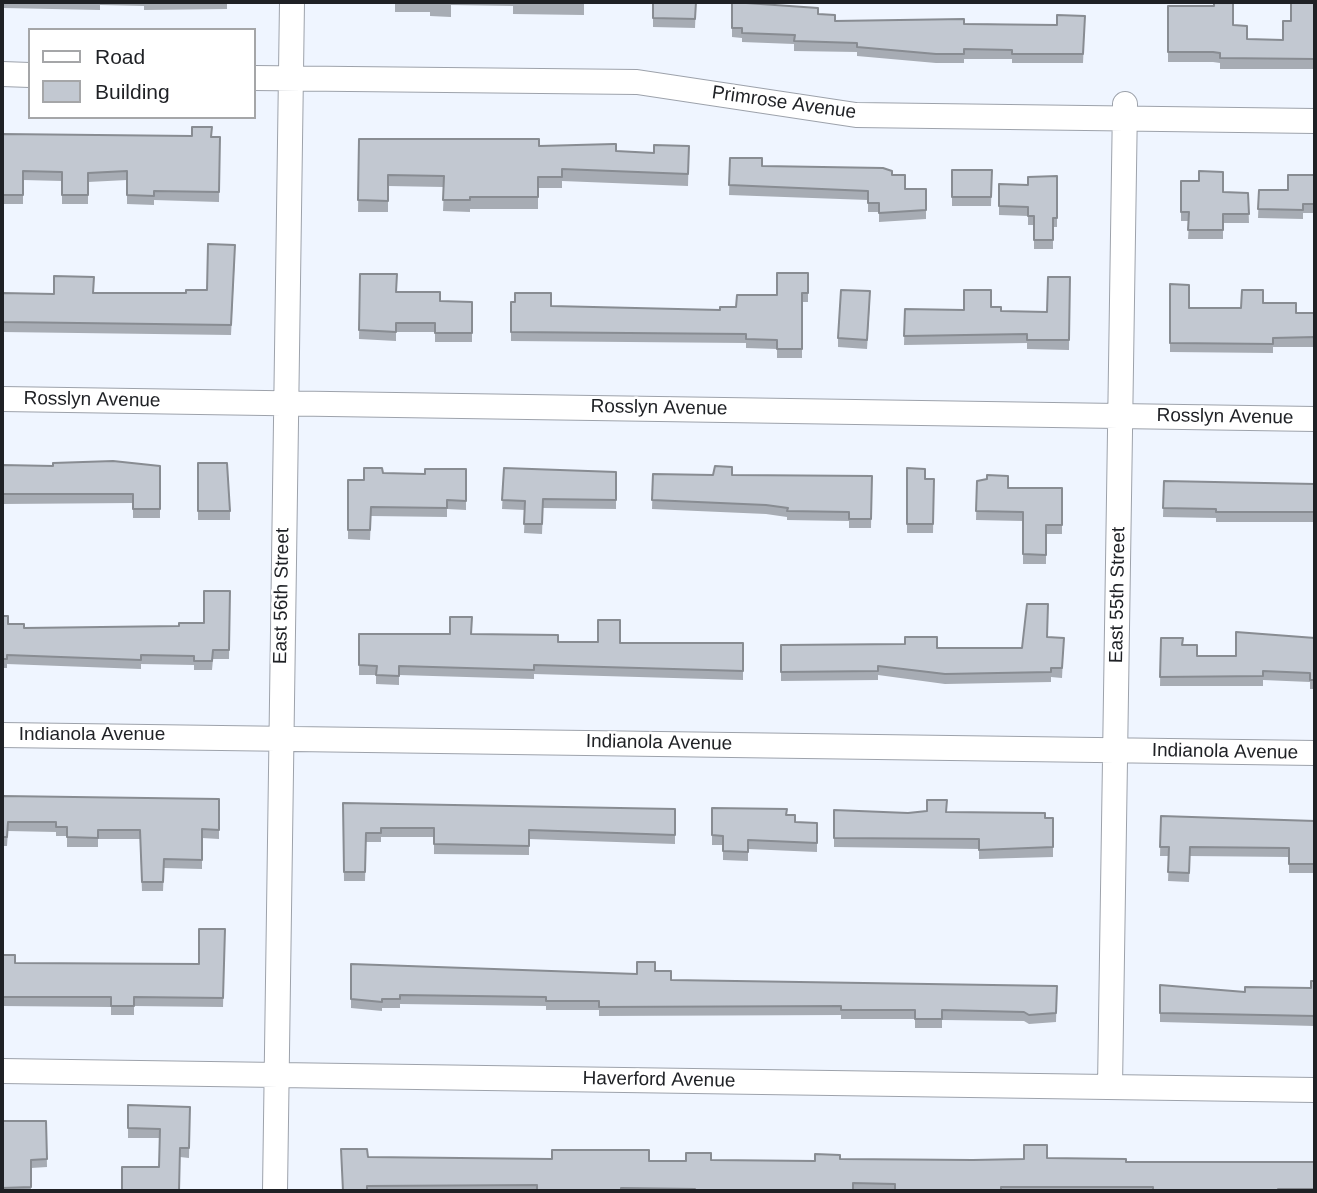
<!DOCTYPE html>
<style>
body{margin:0}
#map{position:relative;width:1317px;height:1193px;overflow:hidden;background:#eff5ff;font-family:Arial,sans-serif}
canvas{display:block}
.frame{position:absolute;inset:0;border:4px solid #1f2125;pointer-events:none}
.legend{position:absolute;left:28px;top:28px;width:228px;height:91px;box-sizing:border-box;background:#fff;border:2px solid #a5a6a8;margin:0;padding:9px 12px;list-style:none;font-size:21px;color:#1f2125}
.legend li{display:flex;align-items:center;gap:14px;height:35px}
.legend b{width:35px;border:2px solid #a5a6a8}
</style>
<div id="map">
<canvas width="1317" height="1193"></canvas>
<div class="frame"></div>
<ul class="legend">
<li><b style="height:9px;background:#fff"></b>Road</li>
<li><b style="height:19px;background:#c2c8d1"></b>Building</li>
</ul>
</div>
<script>
const ctx = document.querySelector('canvas').getContext('2d');
ctx.lineJoin = 'round';
function trace(path, color, width, dash) {
  ctx.strokeStyle = color;
  ctx.lineWidth = width;
  ctx.lineCap = dash ? 'butt' : 'round';
  ctx.setLineDash(dash || []);
  ctx.stroke(path);
}
function fill(path, color) {
  ctx.fillStyle = color;
  ctx.fill(path, 'evenodd');
}
function drawText(font, color, halo, rows, align = 'center') {
  ctx.font = font + ' Arial,sans-serif';
  ctx.lineWidth = 5;
  ctx.setLineDash([]);
  ctx.textBaseline = 'middle';
  ctx.strokeStyle = halo;
  ctx.fillStyle = color;
  for (const [text, x, y, turn = 0] of rows) {
    ctx.save();
    ctx.translate(x, y);
    ctx.rotate((+turn || 0) * Math.PI / 180);
    ctx.textAlign = isNaN(turn) ? turn : align;
    if (halo) ctx.strokeText(text, 0, 0);
    ctx.fillText(text, 0, 0);
    ctx.restore();
  }
}
const minor = new Path2D(`
 M2 74 30 75
 M254 78 637 82 856 115 1315 121
 M2 399 1315 419
 M2 735 1315 753
 M2 1071 1315 1090
 M1110 1087 1125 104
 M275 1191 292 2`);
trace(minor, '#9da2ab', 26);
trace(minor, '#fff', 24);
fill(new Path2D(`
 M4 2H227V9L144 10V6L100 5V10L4 8Z
 M395 2H584V15L513 14V6L451 5V17L430 16V12H395Z
 M653 2H696L695 28 653 27Z
 M732 2 818 14 835 21 1057 25 1085 16 1083 63H1012V59H964V63H936L857 56V52L794 51V44L742 42V38L732 37Z
 M1315 3V69H1220V63L1213 62H1168V6H1214L1247 39 1283 40 1291 21Z
 M2 134 220 137 219 202 154 200V205L127 204V180L88 182V204H62V181L23 180V204H2Z
 M359 139 539 146 654 153 689 146 688 186 562 181V188H538V209H470V212L443 211 444 187 388 186V212H358Z
 M730 158 762 166 892 175 905 189H926V219L879 222V212H868V200L729 195Z
 M952 170H992L991 206H952Z
 M1315 175V213H1303V219L1258 218 1259 190H1288Z
 M1057 176V227H1053V249H1034V225H1028V216L999 215V184L1028 185Z
 M1181 181 1223 192 1248 193 1249 223H1223V239H1188L1189 221H1181Z
 M235 255 231 335 2 332V293H186L207 290Z
 M808 273V302H802V358H777V349L746 348V343L511 341V302L551 306 720 310 736 307 777 295Z
 M360 274 397 292 440 301 472 302V342H435V332H396V341L359 339Z
 M1070 277 1069 350 1027 349V343L904 345 905 309 964 310 991 307 1001 311 1047 312Z
 M1170 284 1189 308H1241L1263 303 1296 313H1315V354H1314V347H1273V353L1170 352Z
 M870 300 867 349 838 347V338Z
 M198 463 230 511V520H198Z
 M2 465 160 466V518H133V503L2 504Z
 M504 468 616 472V509L543 508 542 534 524 533 525 510 502 509Z
 M907 468 925 479H934L933 533H907Z
 M466 469V510L447 509V517L371 516 370 540 348 539V480H364Z
 M653 474 872 476 871 528H849V521L787 520V517L766 514 652 509Z
 M977 481 1008 488H1062V534H1046V564H1023V521L976 520Z
 M1164 481 1315 484V522H1216V518L1163 517Z
 M230 591 229 659H213L212 670H194V665L141 664V669L7 664V668H2V616L8 624 24 628 179 626 204 623Z
 M359 634H472L558 642 743 643V680L534 674V679L399 675V685L376 684V675H359Z
 M1047 637 1064 638 1062 678 1051 677V682L945 684 878 675V680L781 681V645L937 648H1022Z
 M1161 638 1182 645 1197 656H1236L1315 638V689H1310V682L1263 680V686H1160Z
 M2 796 219 799V839L202 838V869L164 868 163 891H142L140 839H98V847H67V836H56V832L8 831 7 846H2Z
 M343 803 675 809V844L529 839V855L434 854V837H381V842H366L365 881H344Z
 M712 808 786 815 795 822 817 823V852L748 849V861L723 860V845H712Z
 M834 810 908 813 947 812 1053 818V857L979 859V849L834 847Z
 M1161 816 1315 832 1314 873H1289V857L1190 856 1189 882 1168 881 1169 856H1160Z
 M225 929 223 1007 134 1006V1015H111V1007L2 1006V955L15 963 199 964Z
 M351 964 637 974 655 971 671 980 1057 986 1056 1022 1029 1024 1024 1021 942 1020V1028H915V1019H841V1015L599 1016V1010H546V1006L400 1004V1008H382V1011L351 1008Z
 M1315 981V1026L1160 1022V985L1245 992 1311 988Z
 M128 1105 190 1107 189 1158 180 1157 159 1167 160 1138H128Z
 M2 1121H46L47 1167 31 1168V1191H2Z
 M368 1157 649 1161 711 1160 815 1161 840 1159 973 1160 1047 1158 1126 1162H1315V1191H342Z`), '#a7acb4');
const building = new Path2D(`
 M430 2H451V3H430Z
 M653 2H696L695 19 653 18Z
 M732 2 818 8V14L835 15V21L964 19V24L1057 25V15L1085 16 1083 54H1012V50L964 49V54H936L857 47V43L794 41 795 35 742 33V28H732Z
 M1214 2H1233V25L1247 26V39L1283 40V21H1291V2L1315 3V59L1220 58V53L1213 52H1168V6H1214Z
 M192 127H212L211 137H220L219 192 154 191V196L127 195V171L88 173V195H62V172L23 171V195H2V134L192 136Z
 M359 139H539V146L614 144H616V151L654 153V145L689 146 688 174 562 169V177H538V197H470V200H443L444 176 388 175V201L358 200Z
 M730 158H762V166L883 168 892 171V175H905V189H926V210L879 213V203H868V191L729 185Z
 M952 170H992L991 197H952Z
 M1199 171 1223 172V192L1248 193 1249 214H1223V230H1188L1189 212H1181V181H1199Z
 M1288 175H1315V204H1303V210L1258 209 1259 190H1288Z
 M1057 176V218H1053V240H1034V216H1028V207L999 206V184L1028 185V177Z
 M208 244 235 245 231 325 2 322V293L54 294V276L94 277 93 293H186V290H207Z
 M777 273H808V293H802V349H777V340L746 339V334L511 332V302H515V293H551V306L720 310V307H736L737 295H777Z
 M360 274H397L396 292H440V301L472 302V333H435V323H396V332L359 330Z
 M1048 277H1070L1069 340H1027V334L904 336 905 309 964 310V290H991V307H1001V311L1047 312Z
 M1170 284 1189 285V308H1241L1242 290H1263V303H1296V313H1315V345H1314V337L1273 338V344L1170 343Z
 M841 290 870 291 867 340 838 338Z
 M113 461 160 466V509H133V494H2V465L53 466V463Z
 M198 463H227L230 511H198Z
 M715 466 732 467V475L872 476 871 519H849V512L787 511 788 508 766 505 652 500 653 474 713 475Z
 M364 468H382L383 473 425 474V469H466V501L447 500V508L371 507 370 530H348V480H364Z
 M504 468 616 472V500L543 499 542 524H524L525 501 502 500Z
 M907 468 925 469V479H934L933 524H907Z
 M987 475 1008 476V488H1062V525H1046V555L1023 554V512L976 511 977 481 987 479Z
 M1164 481 1315 484V512H1216V509L1163 508Z
 M204 591H230L229 650H213L212 661H194V656L141 655V660L7 655V659H2V616H8V624H24V628L179 626V623H204Z
 M1027 604H1048L1047 637 1064 638 1062 668H1051V672L945 674 878 666V671L781 672V645L905 644V637H937V648H1022Z
 M450 617H472L471 634 558 635V642H598V620H620V643H743V671L534 665V670L399 666V676L376 675 377 666 359 665V634H450Z
 M1236 632 1315 638V680H1310V673L1263 671V676L1160 677 1161 638H1183L1182 645H1197V656H1236Z
 M2 796 219 799V830L202 829V860L164 859 163 882H142L140 830H98V838L67 837V827H56V822H8L7 837H2Z
 M927 800H947L946 812 1045 813V818H1053V847L979 850V839L834 838V810L908 813 927 811Z
 M343 803 675 809V835L529 830V846L434 844V828H381V833H366L365 872H344Z
 M712 808 787 809 786 815H795V822L817 823V843L748 840V852L723 851V836L712 835Z
 M1161 816 1315 821V854H1314V864H1289V848L1190 847 1189 873 1168 872 1169 847H1160Z
 M199 929H225L223 998 134 997V1006H111V997H2V955H15V963L199 964Z
 M637 962H655V971H671V980L1057 986 1056 1013 1029 1015 1024 1012 942 1010V1019H915V1010H841V1006L599 1007V1001H546V997L400 995V999H382V1002L351 999V964L637 974Z
 M1311 981H1315V1016L1160 1013V985L1245 992V987L1311 988Z
 M128 1105 190 1107 189 1148H180L179 1191H122V1167H159L160 1129 128 1128Z
 M2 1121H46L47 1159 31 1160V1187L2 1188Z
 M1024 1145H1047V1158L1126 1159V1162H1315V1189H1278V1191H1153V1187H1001V1191H983L895 1190V1184L853 1183V1191H695V1189L621 1188V1191H537V1185L367 1186V1191H343L341 1149H367L368 1157 552 1159V1150H649V1161H686V1153H711V1160L815 1161V1154L840 1155V1159L973 1160 1024 1159Z`);
fill(building, '#c2c8d1');
trace(building, '#888c92', 2);
drawText('19px', '#1f2125', '#fff', [
 ["Primrose Avenue",784,103,8],
 ["Rosslyn Avenue",92,400,1],
 ["Rosslyn Avenue",659,408,1],
 ["Rosslyn Avenue",1225,417,1],
 ["East 55th Street",1118,595,-89],
 ["East 56th Street",282,596,-89],
 ["Indianola Avenue",92,735],
 ["Indianola Avenue",659,743,1],
 ["Indianola Avenue",1225,752,1],
 ["Haverford Avenue",659,1080,1]
]);
</script>
